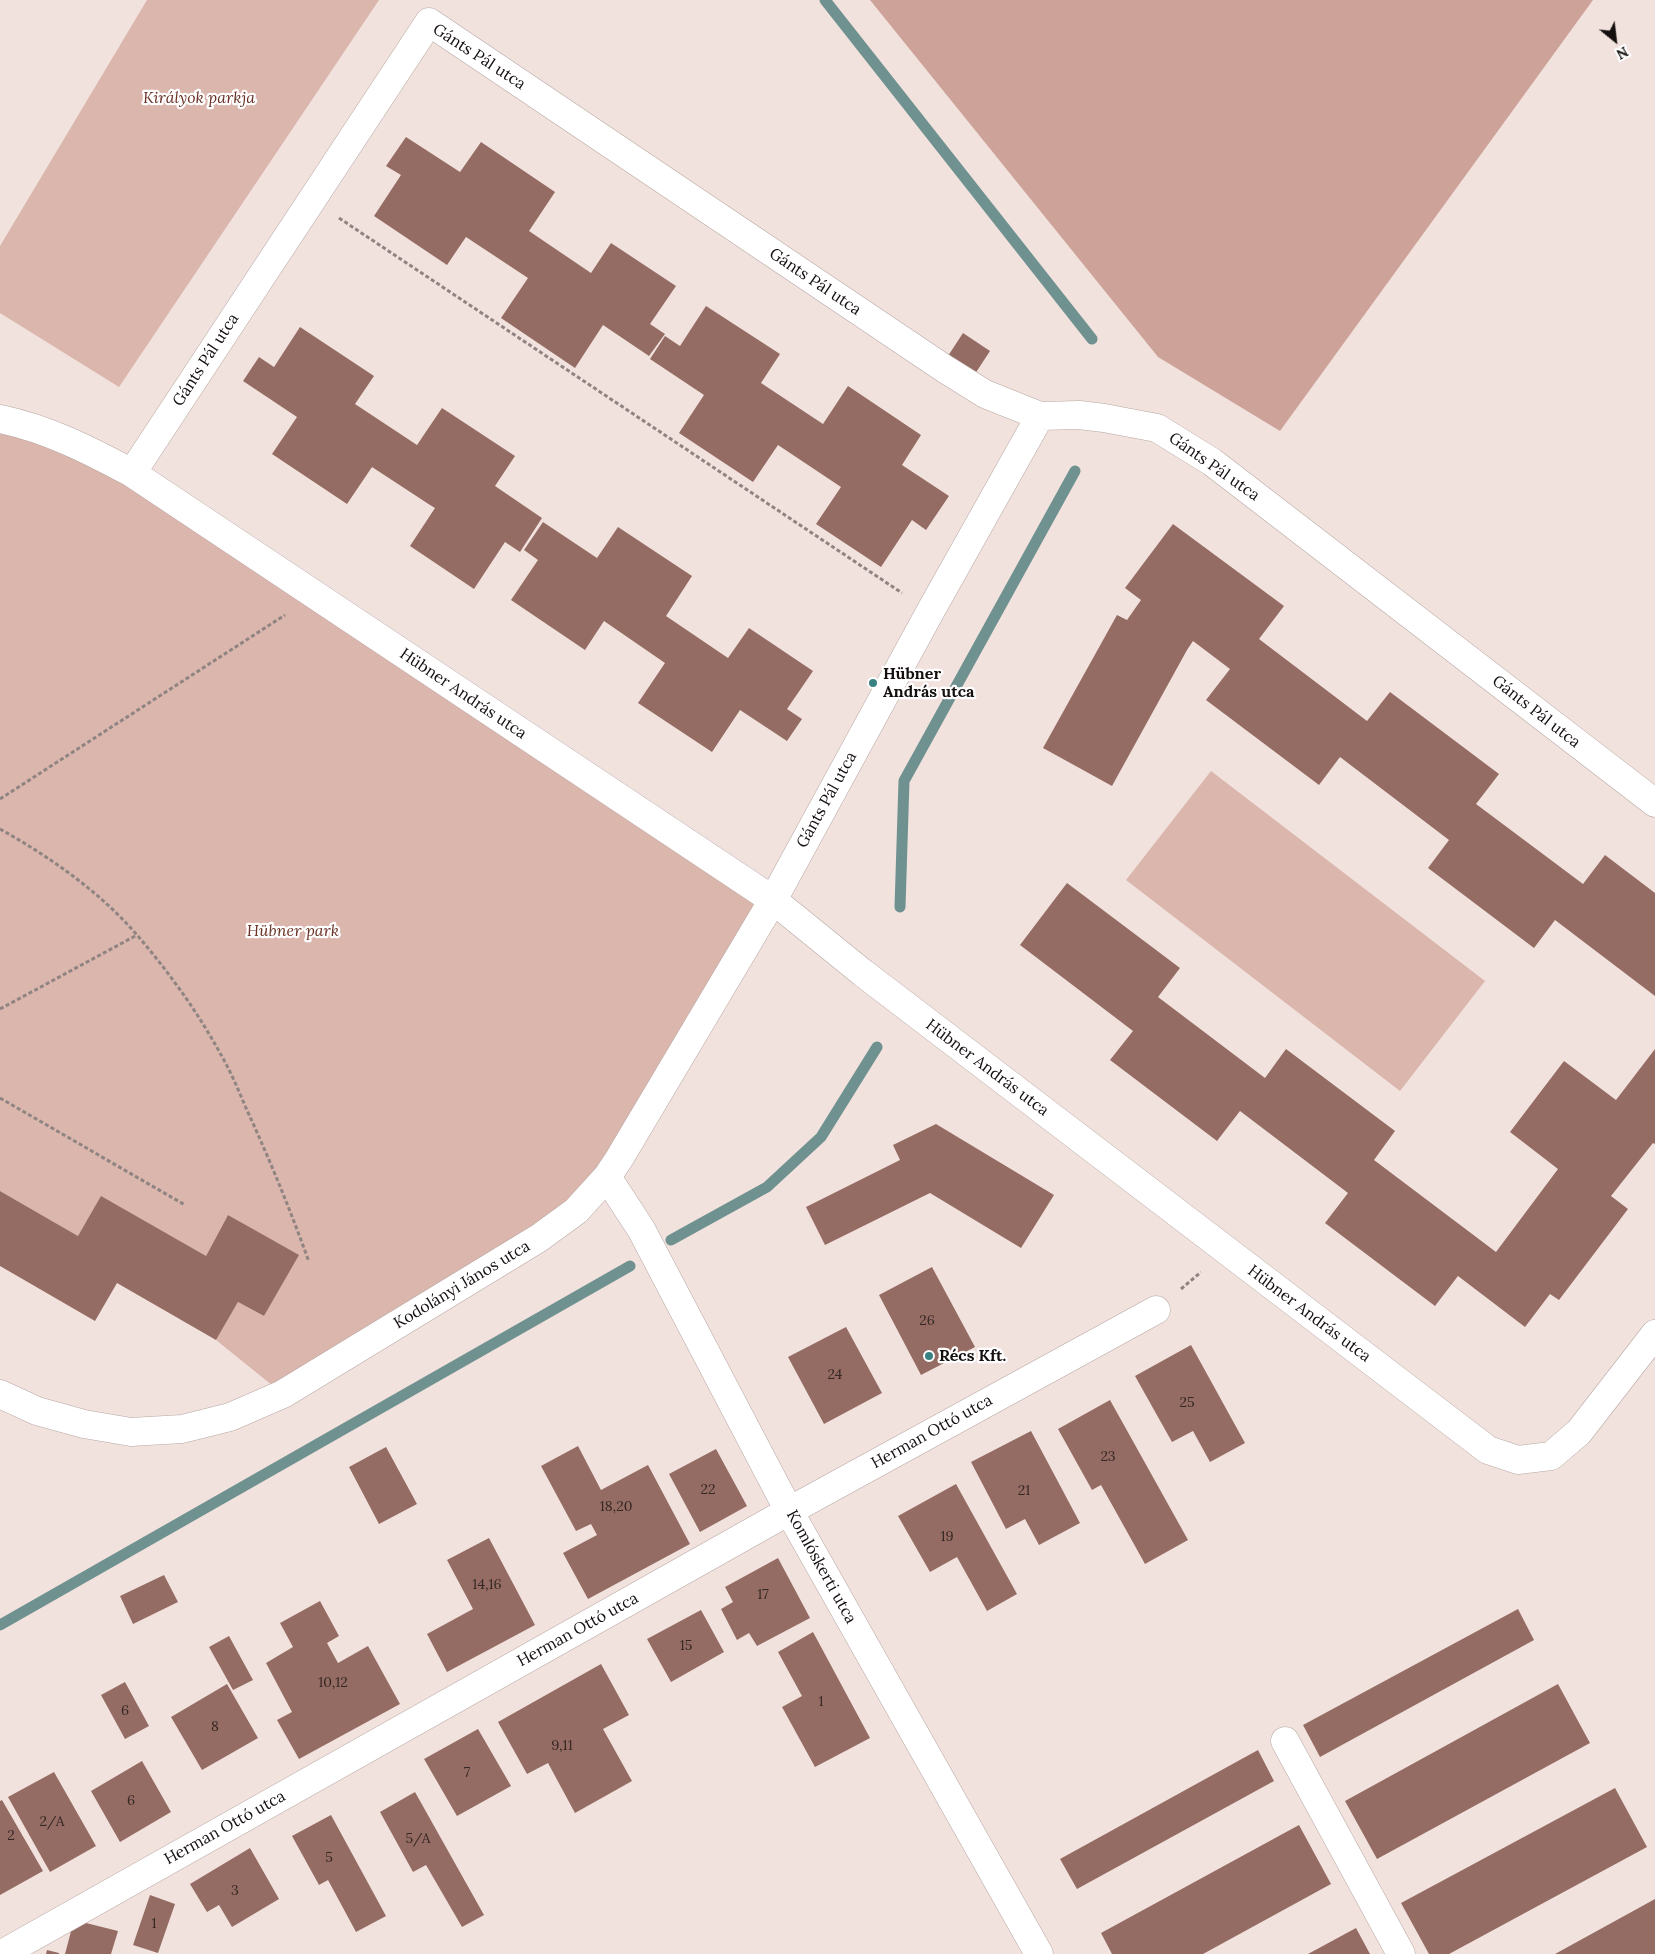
<!DOCTYPE html>
<meta charset="utf-8">
<style>
body{margin:0}
#map{position:relative;width:1655px;height:1954px;overflow:hidden;background:#f2e2de;font-family:Lora,serif}
canvas{display:block}
.north{position:absolute;left:1590px;top:15px;width:50px;height:50px;-webkit-text-stroke:4px #fff;paint-order:stroke;rotate:151deg;font-size:14px;font-weight:700;line-height:20px;text-align:center;color:#15100f}
.north::after{content:'';display:block;margin:auto;width:18px;height:22px;background:#15100f;clip-path:polygon(50% 0,100% 100%,50% 72%,0 100%)}
</style>
<div id="map">
<canvas width="1655" height="1954"></canvas>
<div class="north">N</div>
</div>
<script>
const ctx = document.querySelector('canvas').getContext('2d');
ctx.lineJoin = 'round';
function fill(path, color) {
  ctx.fillStyle = color;
  ctx.fill(path, 'evenodd');
}
function trace(path, color, width, dash) {
  ctx.strokeStyle = color;
  ctx.lineWidth = width;
  ctx.lineCap = dash ? 'butt' : 'round';
  ctx.setLineDash(dash || []);
  ctx.stroke(path);
}
function drawText(font, color, halo, rows, align = 'center') {
  ctx.font = font + ' Lora,serif';
  ctx.lineWidth = 4.5;
  ctx.setLineDash([]);
  ctx.textBaseline = 'middle';
  ctx.strokeStyle = halo;
  ctx.fillStyle = color;
  for (const [text, x, y, turn = 0] of rows) {
    ctx.save();
    ctx.translate(x, y);
    ctx.rotate((+turn || 0) * Math.PI / 180);
    ctx.textAlign = isNaN(turn) ? turn : align;
    if (halo) ctx.strokeText(text, 0, 0);
    ctx.fillText(text, 0, 0);
    ctx.restore();
  }
}
fill(new Path2D(`
 M147 0H379L119 387 0 313V246Z
 M0 419 74 442 773 900 607 1177 283 1394 216 1340 238 1302 264 1316 298 1256 228 1215 206 1256 78 1236 0 1191Z
 M1211 771 1485 981 1400 1091 1126 880Z`), '#dab6ad');
fill(new Path2D(`
 M870 0H1593L1280 431 1158 357Z`), '#cda399');
trace(new Path2D(`
 M825 0 1092 339
 M900 907 904 781 1075 471
 M671 1240 767 1187 821 1137 877 1047
 M0 1625 630 1266`), '#6f9290', 11);
fill(new Path2D(`
 M406 137 460 172 481 142 555 192 529 231 591 273 611 243 676 286 650 324 665 334 649 356 603 325 575 368 501 318 528 278 466 237 447 265 374 216 401 175 386 166Z
 M706 306 780 354 761 383 823 424 848 386 921 435 902 465 949 496 926 530 912 520 881 567 816 524 841 487 778 445 753 482 679 433 704 395 650 359 665 336 680 346Z
 M300 327 374 376 355 404 417 445 442 408 515 456 495 486 542 518 520 552 505 542 474 589 410 546 435 508 430 505 372 467 347 504 272 454 297 417 243 381 259 357 274 367Z
 M963 333 990 351 973 377 946 359Z
 M543 522 597 558 618 527 692 576 666 616 728 658 749 628 813 671 787 709 802 719 787 741 740 710 712 752 638 703 665 663 604 621 585 650 511 600 538 560 524 550Z
 M1173 524 1284 606 1259 639 1367 721 1390 692 1499 774 1476 804 1583 884 1605 855 1655 893V996L1555 920 1534 948 1428 868 1449 840 1340 757 1319 785 1206 700 1230 669 1193 641 1187 650 1112 786 1043 748 1117 615 1127 620 1141 600 1125 588Z
 M1067 883 1180 968 1158 997 1265 1078 1286 1049 1395 1131 1374 1160 1496 1252 1558 1169 1510 1132 1564 1061 1616 1100 1655 1049V1144L1653 1143 1611 1196 1628 1209 1559 1300 1550 1294 1525 1327 1458 1276 1435 1306 1325 1223 1348 1193 1240 1111 1217 1141 1110 1060 1133 1031 1020 945Z
 M936 1124 1054 1195 1021 1248 930 1193 825 1245 806 1207 900 1160 893 1145Z
 M0 1191 78 1236 101 1196 206 1256 228 1215 299 1255 264 1316 238 1302 216 1340 117 1283 95 1321 0 1266Z
 M932 1267 975 1347 921 1375 879 1295Z
 M846 1327 882 1393 824 1424 788 1357Z
 M1191 1345 1245 1443 1210 1462 1193 1431 1172 1442 1135 1376Z
 M1110 1400 1188 1540 1145 1564 1101 1485 1092 1490 1058 1429Z
 M1031 1431 1080 1523 1039 1545 1025 1519 1006 1529 971 1462Z
 M578 1446 601 1490 648 1465 690 1544 588 1599 563 1553 597 1535 591 1524 576 1531 541 1466Z
 M386 1447 417 1504 379 1524 349 1467Z
 M716 1449 747 1506 700 1532 669 1474Z
 M956 1484 1017 1594 987 1611 957 1557 930 1572 898 1516Z
 M489 1538 535 1625 447 1672 427 1634 473 1609 447 1560Z
 M778 1558 810 1618 757 1646 749 1633 737 1640 721 1609 733 1602 725 1587Z
 M164 1575 178 1602 133 1624 120 1596Z
 M320 1601 339 1636 327 1643 338 1663 368 1646 400 1704 299 1759 277 1720 292 1712 266 1663 293 1647 280 1623Z
 M1518 1609 1534 1640 1320 1757 1303 1725Z
 M701 1610 724 1652 671 1682 647 1639Z
 M813 1632 870 1738 815 1767 782 1707 802 1696 778 1652Z
 M229 1636 253 1680 233 1690 209 1647Z
 M601 1664 629 1715 603 1729 632 1781 575 1813 548 1763 527 1774 498 1722Z
 M125 1682 149 1726 125 1739 101 1695Z
 M227 1684 258 1738 202 1770 171 1717Z
 M1558 1684 1590 1743 1377 1859 1345 1801Z
 M478 1729 511 1786 457 1816 424 1759Z
 M1258 1750 1274 1781 1077 1889 1060 1859Z
 M142 1761 171 1812 120 1842 91 1791Z
 M54 1772 96 1846 50 1872 8 1797Z
 M1615 1788 1647 1847 1449 1954H1429L1401 1903Z
 M415 1792 484 1915 462 1927 426 1865 413 1872 380 1812Z
 M2 1800 43 1871 0 1895V1801Z
 M331 1815 386 1916 356 1932 328 1880 319 1885 292 1836Z
 M1299 1825 1331 1884 1203 1954H1112L1101 1933Z
 M250 1848 279 1899 232 1927 219 1905 207 1912 190 1884Z
 M150 1895 175 1904 158 1953 133 1945Z
 M1655 1899V1954H1555Z
 M74 1920 118 1931 111 1954H65Z
 M1356 1928 1370 1954H1308Z
 M47 1950 59 1953V1954H46Z`), '#946c63');
const minor = new Path2D(`
 M0 419C48 429 89 450 132 473L773 900 863 973 1488 1450 1518 1460 1551 1456 1579 1432 1655 1334
 M132 473 429 22 945 369 985 394 1040 416 1079 415 1104 418 1157 428 1212 462 1655 803
 M607 1177 641 1229 789 1511 1039 1954
 M0 1394 37 1411 84 1424 131 1432 182 1429 230 1417 283 1394 539 1238 576 1211 607 1177 619 1159 773 900 930 612 1040 416
 M1285 1741 1401 1954
 M2 1954 789 1511 1156 1310`);
trace(minor, '#b7a7a3', 29);
trace(new Path2D(`
 M339 218 902 593
 M0 799 285 615
 M0 829C50 857 99 891 137 935 168 971 197 1011 220 1053 230 1070 238 1089 246 1108 269 1158 290 1209 309 1262
 M0 1009 137 935
 M0 1098 185 1205
 M1181 1289 1201 1272`), '#908482', 3, [4, 2.5]);
trace(minor, '#fff', 28);
for (const [x, y, r, color] of [
 [873,683,5,"#398282"],
 [929,1356,5,"#398282"]
]) {
  const dot = new Path2D();
  dot.arc(x, y, r, 0, 2 * Math.PI);
  ctx.fillStyle = color;
  ctx.fill(dot);
  trace(dot, '#fff', 2);
}
drawText('14px', '#352724', null, [
 ["26",927,1321],
 ["24",835,1375],
 ["25",1187,1403],
 ["23",1108,1457],
 ["22",708,1490],
 ["21",1024,1491],
 ["18,20",616,1507],
 ["19",947,1537],
 ["14,16",487,1585],
 ["17",763,1595],
 ["15",686,1646],
 ["10,12",333,1683],
 ["1",821,1702],
 ["6",125,1711],
 ["8",215,1727],
 ["9,11",562,1746],
 ["7",467,1773],
 ["6",131,1801],
 ["2/A",52,1822],
 ["2",11,1836],
 ["5/A",418,1839],
 ["5",329,1858],
 ["3",235,1891],
 ["1",154,1924]
]);
drawText('16px', '#15100f', '#fff', [
 ["Gánts Pál utca",479,57,33],
 ["Gánts Pál utca",815,282,34],
 ["Gánts Pál utca",206,360,-57],
 ["Gánts Pál utca",1214,467,35],
 ["Hübner András utca",463,694,34],
 ["Gánts Pál utca",1536,712,38],
 ["Gánts Pál utca",827,800,-61],
 ["Hübner András utca",987,1068,37],
 ["Kodolányi János utca",462,1285,-31],
 ["Hübner András utca",1309,1314,37],
 ["Herman Ottó utca",932,1432,-29],
 ["Komlóskerti utca",821,1567,61],
 ["Herman Ottó utca",578,1630,-29],
 ["Herman Ottó utca",225,1828,-29]
]);
drawText('italic 16px', '#693124', '#fff', [
 ["Királyok parkja",199,98],
 ["Hübner park",293,931]
]);
drawText('bold 16px', '#15100f', '#fff', [
 ["Hübner",883,674],
 ["András utca",883,692],
 ["Récs Kft.",939,1356]
], 'left');
</script>
